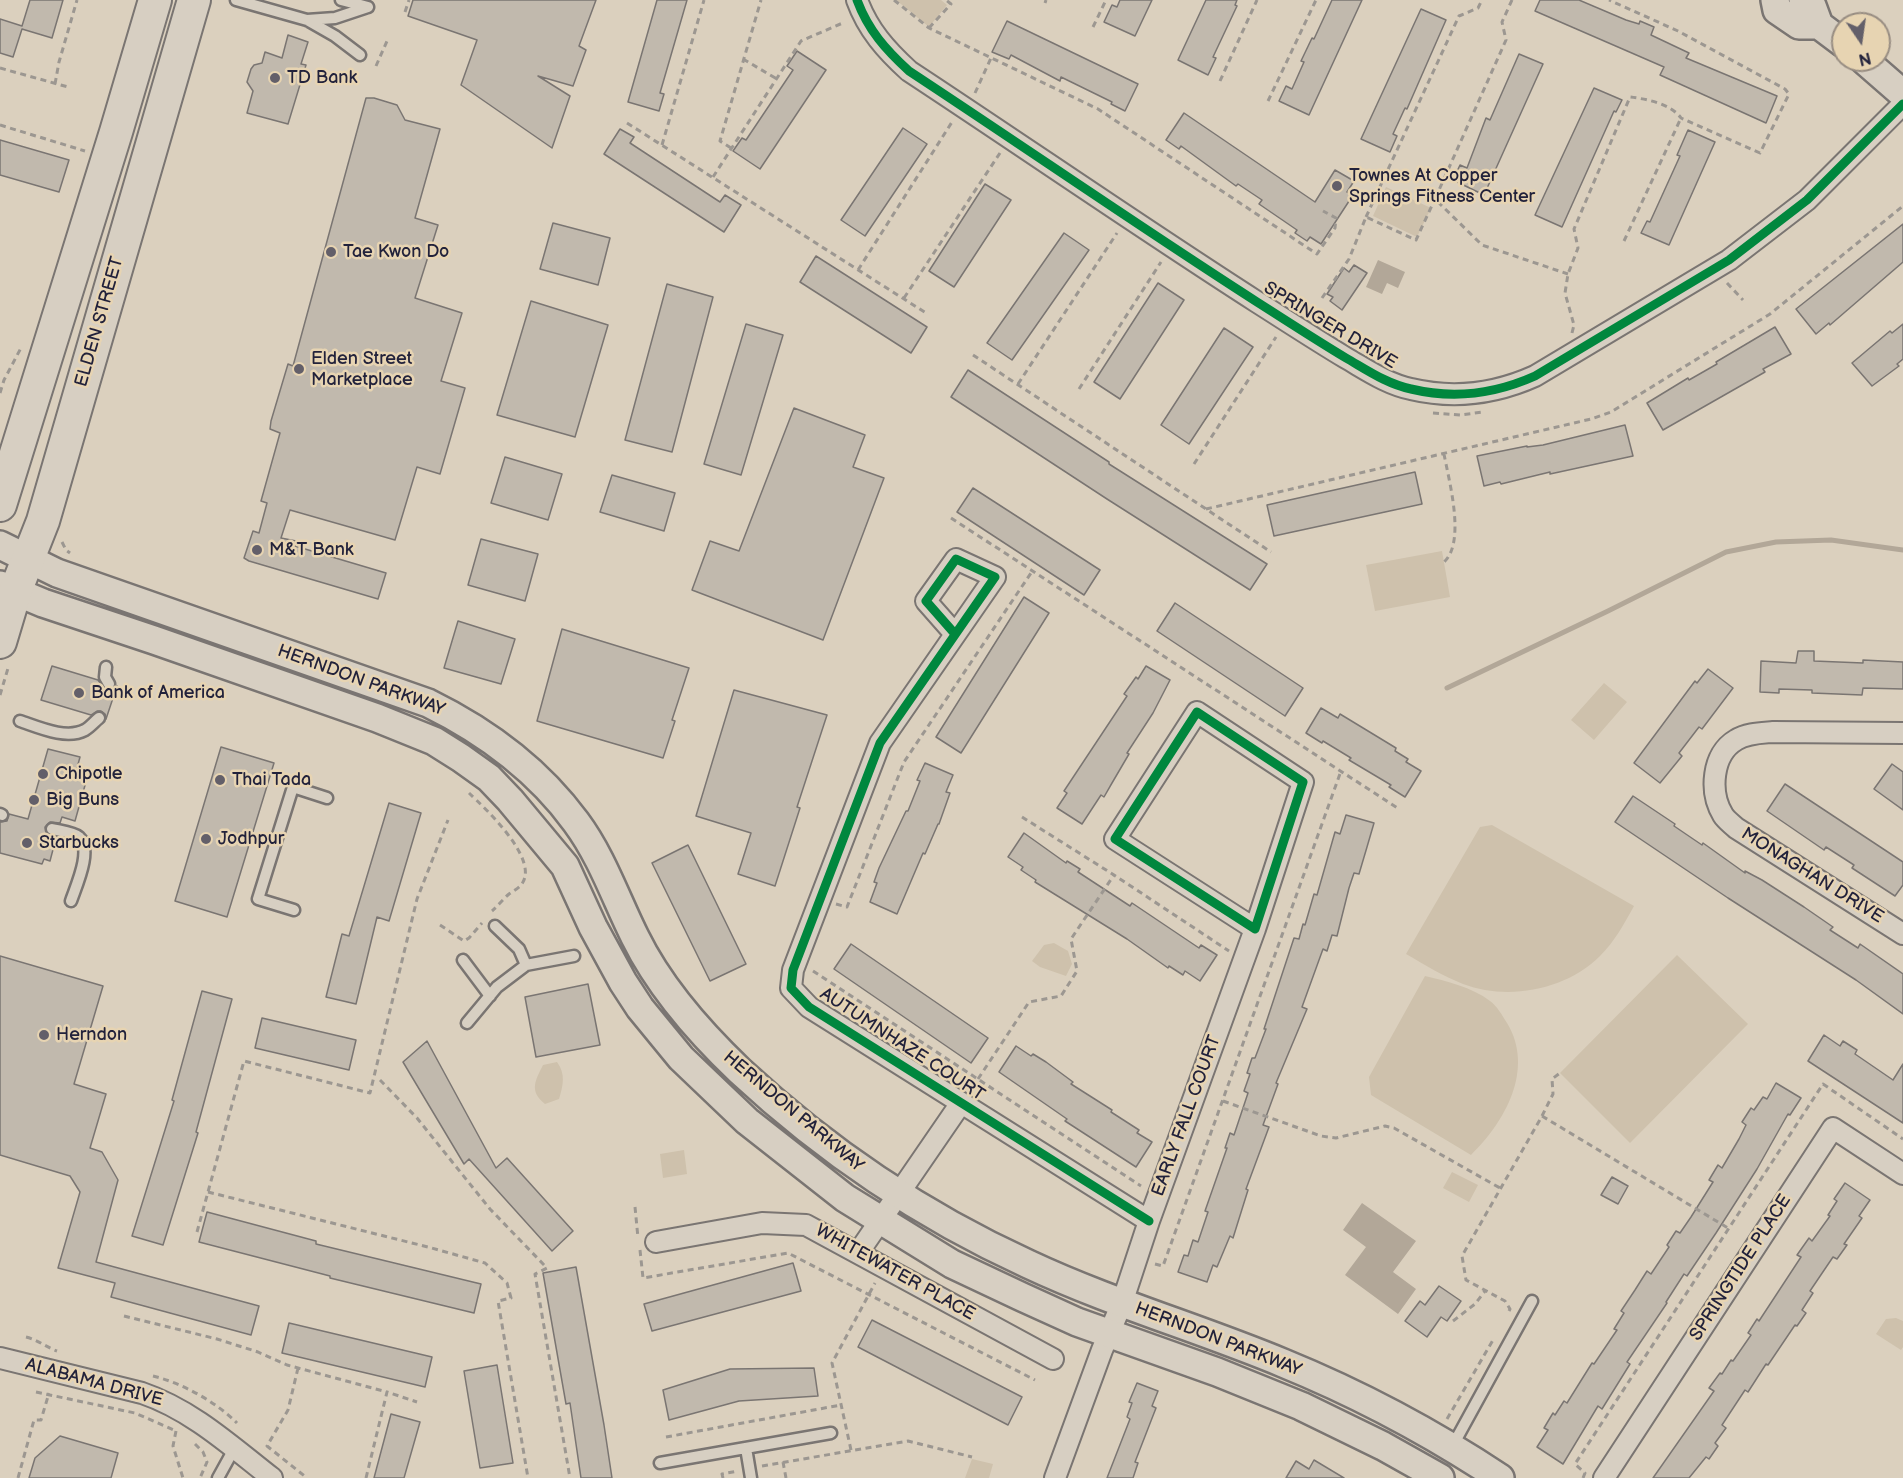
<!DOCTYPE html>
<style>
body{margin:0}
#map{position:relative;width:1903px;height:1478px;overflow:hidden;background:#dbd0be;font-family:"Balsamiq Sans",sans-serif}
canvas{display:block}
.north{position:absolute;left:1831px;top:12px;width:60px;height:60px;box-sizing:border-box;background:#e7d4b2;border:2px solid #988d82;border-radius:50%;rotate:167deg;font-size:16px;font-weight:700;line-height:24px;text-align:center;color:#22223b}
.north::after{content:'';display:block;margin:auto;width:21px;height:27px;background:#635f69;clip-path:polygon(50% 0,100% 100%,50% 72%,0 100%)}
</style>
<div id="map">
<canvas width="1903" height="1478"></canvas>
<div class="north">N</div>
</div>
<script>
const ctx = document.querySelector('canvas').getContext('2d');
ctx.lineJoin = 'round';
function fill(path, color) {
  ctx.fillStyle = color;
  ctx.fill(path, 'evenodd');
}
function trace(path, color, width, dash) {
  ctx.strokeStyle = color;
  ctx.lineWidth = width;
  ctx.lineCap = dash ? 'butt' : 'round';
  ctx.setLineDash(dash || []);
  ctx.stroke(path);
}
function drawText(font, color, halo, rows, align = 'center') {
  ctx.font = font + ' "Balsamiq Sans",sans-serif';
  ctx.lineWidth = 5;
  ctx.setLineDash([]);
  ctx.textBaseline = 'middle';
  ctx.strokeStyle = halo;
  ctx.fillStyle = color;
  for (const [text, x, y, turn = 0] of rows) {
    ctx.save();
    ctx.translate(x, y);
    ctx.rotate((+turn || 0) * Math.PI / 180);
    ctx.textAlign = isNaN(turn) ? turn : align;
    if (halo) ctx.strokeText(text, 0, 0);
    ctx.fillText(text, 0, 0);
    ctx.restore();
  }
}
fill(new Path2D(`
 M896 0H941L947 5 929 27Z
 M1386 187 1431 208 1417 237 1373 216Z
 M1442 551 1450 597 1375 611 1366 565Z
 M1604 683 1627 702 1594 740 1571 720Z
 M1492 825 1634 906C1624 924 1615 941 1600 956 1566 990 1508 1001 1463 984 1443 976 1425 965 1406 954L1480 827Z
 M1054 943 1068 951 1072 964 1066 976 1040 967 1032 961 1044 945Z
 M1677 955 1748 1024 1630 1143 1560 1073Z
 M1425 976C1446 981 1472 987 1490 1001 1497 1006 1502 1015 1507 1023 1535 1069 1505 1122 1471 1155L1371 1095 1369 1077Z
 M557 1062C566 1074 563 1086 559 1099L545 1104C529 1091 535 1081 543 1065Z
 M684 1150 687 1174 663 1178 660 1154Z
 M1452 1172 1478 1185 1469 1202 1443 1188Z
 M1896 1318 1903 1321V1347L1901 1350 1876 1334 1886 1319Z
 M972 1459 993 1464 989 1478H965Z`), '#cec1ac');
fill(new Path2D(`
 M1378 260 1405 272 1398 288 1387 283 1382 294 1366 287Z
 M1362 1203 1416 1241 1393 1272 1416 1289 1398 1314 1345 1275 1366 1247 1343 1230Z`), '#b2a798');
trace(new Path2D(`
 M1447 688 1608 611 1726 552 1776 542 1831 540 1903 550`), '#b2a798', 5);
const building = new Path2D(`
 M30 0H63L52 38 22 29 13 57 0 53V19L22 26Z
 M413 0H596L579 46 586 50 573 86 538 76 570 96 552 148 461 85 477 40 408 16Z
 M657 0H687L660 93 664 94 659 111 628 102Z
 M1120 0H1152L1135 36 1104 22 1112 5 1117 7Z
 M1206 0H1237L1235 5 1237 6 1213 57 1216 58 1208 75 1178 60Z
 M1332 0H1362L1309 115 1279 101 1286 86 1292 89 1304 62 1301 61 1312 38 1314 39Z
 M1540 0H1579L1626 20 1639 24 1640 21 1654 27 1651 35 1689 53 1686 58 1777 96 1766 123 1660 75 1664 67 1535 11Z
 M1421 9 1446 20 1407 109 1405 108 1393 134 1397 136 1390 152 1361 139Z
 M1007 21 1138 84 1125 111 1111 104 1112 102 1061 77 1060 81 1011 55 1009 59 992 52Z
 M288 35 308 42 301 64 306 65 288 124 247 113 253 91 247 82 251 69 254 65 262 63 265 52 282 58Z
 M797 51 826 70 760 169 733 151 742 138 746 140 793 70 787 66Z
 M1519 54 1543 64 1484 195 1453 180 1460 165 1467 168 1486 118 1490 120Z
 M1594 88 1622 100 1616 112 1614 111 1562 227 1535 215Z
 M366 98H374L397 105 405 120 440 129 415 218 438 225 415 298 462 313 441 381 465 388 440 474 417 467 395 540 290 510 281 538 296 541 295 546 386 573 378 599 249 561 244 558 253 531 259 533 267 503 261 501 280 433 270 429 271 421 288 364 293 366Z
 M1184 113 1315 202 1335 170 1354 181 1347 192 1353 195 1321 244 1310 237 1307 241 1295 233 1297 230 1259 204 1262 200 1238 184 1236 186 1181 146 1179 149 1166 140Z
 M903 128 927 144 865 236 841 220Z
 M620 129 634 137 630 143 720 202 725 195 741 205 724 232 604 154Z
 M1688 130 1715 142 1669 245 1641 233 1647 221 1650 222 1680 156 1677 155Z
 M0 140 69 160 59 192 0 175Z
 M985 184 1011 200 954 287 929 271Z
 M553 223 610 238 598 285 540 269Z
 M1903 224V262L1830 325 1829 323 1816 334 1796 309Z
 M1064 233 1089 250 1012 360 987 343Z
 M816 256 927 327 911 353 800 282Z
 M1354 265 1367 273 1342 310 1330 301 1333 297 1327 294 1344 268 1349 272Z
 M1158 283 1184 300 1120 399 1094 382Z
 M667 284 713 297 672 452 625 440Z
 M531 301 608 325 575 437 497 415Z
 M746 324 783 335 741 475 704 464Z
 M1903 324V359L1897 364 1899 366 1872 386 1852 363 1890 331 1892 333Z
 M1775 327 1791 354 1763 369 1765 372 1735 389 1663 430 1647 403 1688 378 1689 380 1717 364 1716 362Z
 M1224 328 1253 347 1189 444 1161 425Z
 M968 370 1109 462V464L1267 564 1250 590 1107 499 951 397Z
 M794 408 865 435 853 467 884 478 823 640 692 590 710 541 739 551Z
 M1625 425 1633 456 1550 474V472L1501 484 1500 482 1484 486 1477 456 1527 446V447L1543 445Z
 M505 457 562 474 548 520 491 503Z
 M1415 472 1422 504 1274 536 1267 505Z
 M612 475 675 493 664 531 600 512Z
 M973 488 1100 570 1084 595 957 512Z
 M481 539 538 554 525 601 468 585Z
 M1024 597 1049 613 961 753 936 737Z
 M1175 603 1303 688 1285 716 1157 631Z
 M458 621 515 639 501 684 444 668Z
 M562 629 689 668 672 720 675 721 663 758 537 721Z
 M1798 651H1814V661L1863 663V660L1903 662V689L1863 688 1862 695 1812 693V690L1779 689V693L1760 692 1761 661 1796 663Z
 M52 666 98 680 106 691H112L117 686 106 719 105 714 101 711H97L91 715 41 700Z
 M1146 666 1170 680 1153 713 1127 753 1129 754 1112 783 1104 797 1101 795 1082 824 1057 808 1067 793 1064 791 1127 696 1124 694 1136 677 1138 679Z
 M1708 669 1733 688 1702 729 1699 727 1679 753 1682 756 1660 783 1634 763 1695 681 1697 683Z
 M734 690 827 715 797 807 800 808 775 886 738 874 751 833 696 816Z
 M1321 708 1338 718 1340 714 1396 748 1395 751 1408 759 1406 762 1421 771 1405 797 1389 787 1391 785 1349 760 1351 758 1323 741 1322 743 1306 733Z
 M221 747 274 763 227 917 175 901Z
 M48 749 80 757 77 768 89 771 75 821 62 817 60 823 50 822 45 827 47 834 56 838 50 861 44 859 42 864 0 853V822L7 821 9 814 28 819Z
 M925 763 953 775 946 792 950 793 939 824H938L925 854 923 853 897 914 870 902 877 883 874 882 879 868 906 811H908L920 781 917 780Z
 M1892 764 1903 772V810L1874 789Z
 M1785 784 1903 862V885L1895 896 1852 868 1854 865 1826 847 1824 850 1767 811Z
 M1633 796 1675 824 1674 826 1702 845 1703 843 1745 873V871L1762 880 1804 907 1833 927 1830 930 1858 948 1860 944 1903 974V1014L1856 980 1728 898 1615 822Z
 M389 803 421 813 389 921 377 917 356 1004 326 997 342 934 349 936Z
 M1346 815 1374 823 1367 847 1359 874 1354 873 1349 888 1337 936 1332 935 1327 951 1323 949 1302 1007 1307 1009 1276 1083 1278 1084 1263 1125 1269 1127 1246 1189 1248 1190 1233 1238 1230 1236 1217 1267 1213 1265 1207 1282 1178 1272 1184 1255 1188 1256 1193 1240 1198 1242 1208 1212 1205 1211 1227 1148H1225L1230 1133 1234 1135 1248 1093 1244 1091 1250 1074 1247 1073 1252 1058H1255L1266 1029H1264L1294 938 1299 939 1303 924 1305 925 1314 894 1317 895 1335 832 1340 834Z
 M1024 833 1066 863 1067 861 1080 869 1078 872 1130 906 1132 903 1199 948 1201 945 1217 955 1200 981 1185 971 1183 975 1169 966 1168 968 1127 939 1035 882 1036 880 1021 870 1023 867 1008 857Z
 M688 845 746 964 710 981 652 863Z
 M851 944 988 1038 971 1063 834 969Z
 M0 956 103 986 74 1084 106 1094 90 1148 102 1152 118 1180 96 1262 259 1306 251 1335 111 1297 115 1283 58 1268 80 1192 70 1176 0 1155Z
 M588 984 600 1045 536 1057 525 997Z
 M202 991 232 999 196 1132 198 1133 163 1245 132 1236 174 1101 172 1100Z
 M262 1018 356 1040 349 1070 255 1048Z
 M1824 1035 1840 1046 1843 1041 1857 1050 1855 1054 1893 1080 1903 1064V1123L1808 1061Z
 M427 1041 496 1168 507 1158 573 1231 552 1251 469 1159 464 1164 403 1062Z
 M1016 1046 1031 1056 1033 1054 1046 1062 1073 1082 1071 1084 1112 1110 1111 1112 1139 1130 1137 1133 1152 1142 1136 1167 1065 1121 1067 1119 999 1072Z
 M1776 1083 1801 1098 1790 1115 1788 1114 1757 1169 1716 1233 1687 1276 1684 1274 1666 1302 1667 1303 1627 1362 1630 1364 1602 1409 1598 1406 1563 1464 1537 1447 1548 1430 1544 1428 1553 1413 1555 1415 1564 1401 1567 1403 1592 1363 1594 1364 1617 1330 1614 1329 1624 1313 1621 1311 1635 1290 1647 1271 1651 1274 1669 1247 1667 1245 1676 1231 1680 1233 1691 1217 1713 1182 1709 1180 1718 1165 1722 1168 1739 1139 1746 1125 1742 1122 1751 1108 1754 1110 1763 1097 1767 1099Z
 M1612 1177 1628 1186 1618 1204 1601 1195Z
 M1845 1183 1870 1200 1859 1216 1862 1218 1844 1244 1847 1245 1837 1259 1833 1257 1810 1291 1813 1293 1802 1310 1806 1313 1797 1326 1795 1325 1768 1365 1766 1364 1748 1392 1745 1390 1722 1425 1726 1428 1715 1443 1718 1446 1709 1459 1706 1457 1689 1478H1653L1714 1391 1709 1388 1720 1373 1722 1374 1731 1360 1733 1361 1751 1335 1748 1333 1757 1319 1759 1321 1801 1257 1797 1255 1809 1238 1812 1241 1830 1216 1828 1215 1837 1201 1834 1199Z
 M207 1212 316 1241V1244L481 1284 474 1313 330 1278V1276L199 1242Z
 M793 1263 801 1291 652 1331 644 1304Z
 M576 1267 604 1425 612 1478H581L570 1403 566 1404 543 1273Z
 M1439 1286 1461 1301 1447 1321 1441 1317 1427 1337 1405 1321 1420 1301 1425 1305Z
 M872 1320 1022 1397 1008 1425 858 1347Z
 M289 1323 432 1357 425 1387 282 1353Z
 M497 1365 513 1463 480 1468 464 1371Z
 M814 1368 818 1396 739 1401 669 1420 663 1390 730 1369Z
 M1137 1383 1158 1391 1152 1406 1156 1408 1135 1462 1138 1463 1133 1478H1107L1130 1419 1127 1417 1132 1403 1129 1402Z
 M391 1414 420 1422 404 1478H374Z
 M60 1436 118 1453 111 1478H29L35 1458Z
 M1314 1460 1344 1478H1286L1296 1461 1309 1469Z`);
fill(building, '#c1b9ad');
trace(building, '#7a7572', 1.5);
const lane = new Path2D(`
 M236 0 307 20 335 36 360 55
 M341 0 368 7
 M307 20 335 18 368 7
 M106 667 105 677 109 684
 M20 721C38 727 66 740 85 730 90 727 94 722 99 718
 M0 814 2 815
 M52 829C60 831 73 832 79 837 93 850 76 886 71 901
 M294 910 258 899 293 787 327 798
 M495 926 519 949 526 965 574 956
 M463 960 490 996
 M467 1023 497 987 526 965
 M1452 1447 1532 1301
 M746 1448 751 1478
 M660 1463 831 1433
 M218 1478 234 1449`);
const street = new Path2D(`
 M857 0C868 30 886 50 909 71 1026 148 1140 227 1257 302 1287 321 1316 340 1346 358 1367 370 1387 384 1411 389 1453 399 1495 394 1535 376L1729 260 1807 200 1903 104
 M955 634 926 601 956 559 995 577 880 743 793 970 791 988 809 1007 1149 1221
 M1197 712 1303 782 1255 929 1115 839Z
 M1903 733 1773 732C1761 733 1747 733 1736 740 1712 754 1709 792 1723 815 1726 820 1732 824 1736 828L1903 934
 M656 1242 762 1223 806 1225 1053 1359
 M858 1253 961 1103
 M0 1358 142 1393C192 1410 231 1446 272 1478
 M1055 1478 1102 1350 1122 1303 1149 1221 1255 929
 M1604 1478 1833 1128 1903 1174`);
const secondary = new Path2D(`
 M1775 0 1777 10 1799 25H1819L1843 43
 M1803 0 1812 6 1819 25
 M1864 60 1903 94
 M0 545 57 573 428 703C485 731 538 770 576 822 602 857 616 899 635 937 660 988 699 1032 740 1071 825 1150 923 1216 1028 1264 1111 1303 1199 1328 1283 1363 1359 1394 1432 1433 1500 1478
 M0 585 43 603 154 640 377 718 434 741 461 758 489 778 510 800 565 866 593 927 623 982 640 1008 681 1058 747 1121 845 1198 952 1264 1022 1297 1077 1322 1217 1372 1301 1406 1383 1446 1440 1478`);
const primary = new Path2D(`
 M0 505 116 132 155 0
 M0 642 15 592 43 521 194 0`);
trace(lane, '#7a7572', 15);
trace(street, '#7a7572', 24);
trace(secondary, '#7a7572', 32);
trace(primary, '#7a7572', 36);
trace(new Path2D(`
 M894 0 929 28 1098 109 1317 254 1335 228 1336 218 1323 211
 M1512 0 1502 22 1506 40 1435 199 1482 245 1568 274
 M1045 3 1046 0
 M405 12 409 0
 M1093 27 1106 0
 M929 28 951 4 946 0
 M743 59 777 79
 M376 66 387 41
 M0 68 68 87
 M1220 81 1257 0
 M55 84 59 62 77 0
 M975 93 991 58
 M1268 101 1316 0
 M627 123 926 313
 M0 125 85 151
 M662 145 704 0
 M731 148 720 141 761 0
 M713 177 801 41 845 22
 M1366 217 1459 16 1478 8 1482 0
 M1624 241 1681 118
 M858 270 952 122
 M1727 283 1743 300
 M904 298 1000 153
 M1322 298 1349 259 1366 217 1416 240 1435 199
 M1572 333 1574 325 1565 293 1568 274 1578 248 1574 229 1630 97C1647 99 1671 104 1681 118L1760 153 1789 94 1785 89 1678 31 1609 0
 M973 355 1271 552
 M1018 384 1117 233
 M1079 389 1161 262
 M0 393 4 380 22 346
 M1433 413 1460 415 1483 412
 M1444 454C1449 481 1466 542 1444 562
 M1194 464 1276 337
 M1206 509 1591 419 1611 412 1770 314 1903 206
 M951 518 1399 809
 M62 542 66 550 70 553
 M0 695 9 665
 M469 793C486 809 537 857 523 882 521 887 513 891 509 894 503 899 498 906 492 911
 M1022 817 1114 875 1229 951
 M836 904 847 907 904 762 1033 570
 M440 925 464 941 469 938 482 923
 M813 971 1141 1186
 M978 1079 1029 1002 1061 996 1077 971 1071 939 1114 875
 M380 1080 417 1118 490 1209 547 1268 535 1274 570 1478
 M1223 1101 1321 1136 1336 1138 1385 1126 1394 1128 1500 1188
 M1542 1116 1728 1228
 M208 1192 428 1247 485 1263 507 1283 511 1298 498 1301 528 1478
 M635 1207 638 1238
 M197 1232 244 1061 370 1093 417 899 448 820
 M640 1250 643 1278 788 1253 1035 1380
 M1155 1264 1163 1266 1341 771
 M1509 1311 1510 1309 1505 1301 1466 1280 1462 1256 1542 1116 1553 1094 1552 1079 1560 1073
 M124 1316 217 1339 258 1352 287 1365 387 1392
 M1453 1321 1475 1304 1485 1291
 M26 1337C38 1340 46 1347 57 1351
 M298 1368 288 1410 267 1446 307 1478
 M153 1376C182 1383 216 1402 237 1423
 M36 1392 135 1413 174 1430
 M1447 1419 1493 1340
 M176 1431 173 1446 183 1478
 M666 1437 841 1405
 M195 1444 203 1452 207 1462 200 1478
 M851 1450 832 1363 875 1283
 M783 1462 786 1478
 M762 1466 908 1441 972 1457
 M18 1478 34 1420H41L49 1393
 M366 1478 387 1392 417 1402
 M723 1478 722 1474 738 1471
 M1583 1478 1585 1473 1575 1464 1823 1084 1903 1139`), '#9c9791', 3, [6, 4.5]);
trace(lane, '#d7cfc2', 10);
trace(street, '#d7cfc2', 20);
trace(secondary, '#d7cfc2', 27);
trace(primary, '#d7cfc2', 32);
trace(new Path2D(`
 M857 0C868 30 886 50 909 71 1026 148 1140 227 1257 302 1287 321 1316 340 1346 358 1367 370 1387 384 1411 389 1453 399 1495 394 1535 376L1729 260 1807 200 1903 104
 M955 634 926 601 956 559 995 577 880 743 793 970 791 988 809 1007 1149 1221
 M1197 712 1303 782 1255 929 1115 839Z`), '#00873e', 9);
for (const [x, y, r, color] of [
 [275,78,6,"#635f69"],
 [1337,186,6,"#635f69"],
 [331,252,6,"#635f69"],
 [299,369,6,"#635f69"],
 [257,550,6,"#635f69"],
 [79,693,6,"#635f69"],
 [43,774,6,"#635f69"],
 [220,780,6,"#635f69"],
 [34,800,6,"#635f69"],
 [206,839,6,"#635f69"],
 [27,843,6,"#635f69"],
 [44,1035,6,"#635f69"]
]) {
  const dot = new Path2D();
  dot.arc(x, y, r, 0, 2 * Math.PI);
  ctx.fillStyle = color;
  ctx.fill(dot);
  trace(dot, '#e7d4b2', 2);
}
drawText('18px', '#22223b', '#e7d4b2', [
 ["TD Bank",287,78],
 ["Townes At Copper",1349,176],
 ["Springs Fitness Center",1349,197],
 ["Tae Kwon Do",343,252],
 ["Elden Street",311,359],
 ["Marketplace",311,380],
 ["M&T Bank",269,550],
 ["Bank of America",91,693],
 ["Chipotle",55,774],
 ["Thai Tada",232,780],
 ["Big Buns",46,800],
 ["Jodhpur",218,839],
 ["Starbucks",39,843],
 ["Herndon",56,1035]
], 'left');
drawText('18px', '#22223b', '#e7d4b2', [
 ["ELDEN STREET",100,322,-74],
 ["SPRINGER DRIVE",1330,326,31],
 ["HERNDON PARKWAY",361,681,20],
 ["MONAGHAN DRIVE",1812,876,32],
 ["AUTUMNHAZE COURT",902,1045,33],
 ["HERNDON PARKWAY",793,1112,40],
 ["EARLY FALL COURT",1187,1116,-70],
 ["SPRINGTIDE PLACE",1741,1268,-57],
 ["WHITEWATER PLACE",895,1273,29],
 ["HERNDON PARKWAY",1218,1340,21],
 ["ALABAMA DRIVE",94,1383,15]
]);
</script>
